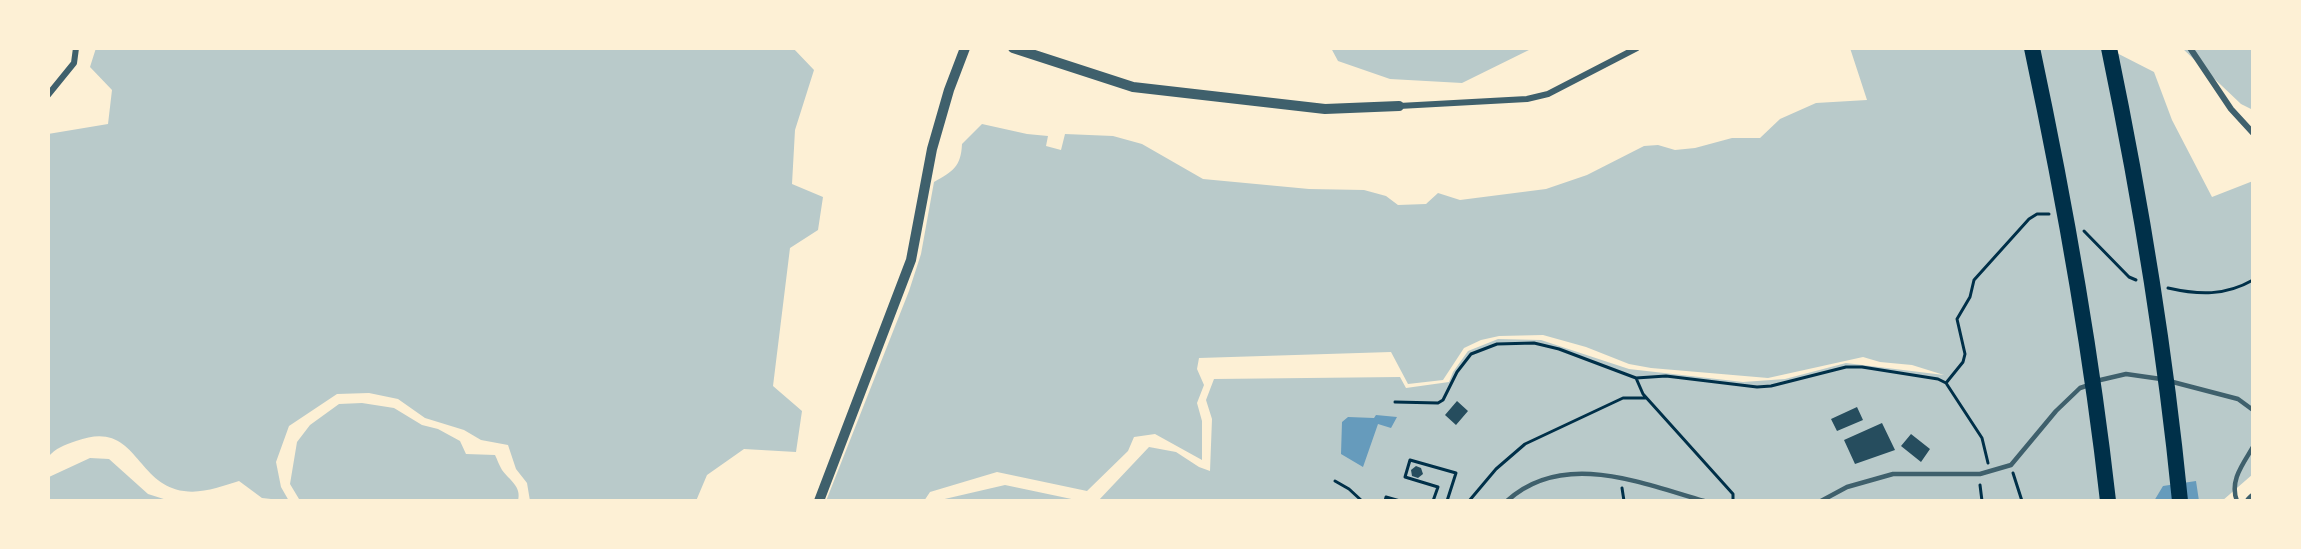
<!DOCTYPE html>
<style>
body{margin:0}
#map{position:relative;width:2301px;height:549px;overflow:hidden;background:#fdf0d5;font-family:"Sofia Sans Condensed",sans-serif}
canvas{display:block}
.frame{position:absolute;inset:0;border:50px solid #fdf0d5;pointer-events:none}
</style>
<div id="map">
<canvas width="2301" height="549"></canvas>
<div class="frame"></div>
</div>
<script>
const ctx = document.querySelector('canvas').getContext('2d');
ctx.lineJoin = 'round';
function fill(path, color) {
  ctx.fillStyle = color;
  ctx.fill(path, 'evenodd');
}
function trace(path, color, width, dash) {
  ctx.strokeStyle = color;
  ctx.lineWidth = width;
  ctx.lineCap = dash ? 'butt' : 'round';
  ctx.setLineDash(dash || []);
  ctx.stroke(path);
}
fill(new Path2D(`
 M96 48H793L814 70 795 130 792 184 823 197 818 230 790 248 773 386 802 411 796 452 744 449 707 475 696 501H530L527 483 516 469 508 445 481 440 464 430 425 418 398 399 369 393 337 394 289 426 276 462 281 487 289 501 262 498 239 481C222 486 202 494 184 491 134 484 137 418 76 441 64 445 56 448 48 457V134L108 124 112 90 90 67Z
 M1331 48H1533L1462 83 1390 79 1338 61Z
 M1850 48H2107L2154 72 2172 120 2212 197 2253 181V474L2222 501H1098L1149 447 1176 452 1199 467 1210 471 1212 419 1206 400 1214 379 1400 377 1406 388 1449 382 1453 372 1468 351 1498 339 1541 340 1629 369 1743 382 1785 379 1846 363 1944 375 1912 365 1880 362 1863 357 1768 378 1651 368 1629 364 1586 347 1543 335 1499 336 1481 340 1464 348 1443 380 1408 384 1391 352 1199 358 1197 369 1204 385 1197 403 1202 421V460L1155 434 1134 437 1128 451 1087 491 997 472 930 492 924 501H826L909 291 921 254 934 182C953 171 961 167 962 144L982 124 1027 134 1048 136 1046 146 1061 150 1065 134 1113 136 1142 144 1203 179 1309 189 1364 190 1386 196 1398 205 1426 204 1438 193 1460 200 1546 189 1587 175 1644 146 1658 145 1675 150 1695 148 1732 138H1760L1780 119 1816 103 1867 100Z
 M2182 48H2253V110L2241 104Z
 M362 403 394 408 422 425 438 429 460 441 466 454 495 455C497 459 499 465 502 470 509 480 522 486 518 501L299 499 290 484 297 442 310 425 339 404Z
 M90 458 109 459 148 494 170 501H48L49 477Z
 M1005 485 1081 501H936Z`), '#b9caca');
fill(new Path2D(`
 M1376 415 1397 417 1391 428 1378 424 1363 467 1341 454 1342 422 1348 417 1374 418Z
 M2196 481 2199 501H2154L2163 486Z`), '#669bbc');
fill(new Path2D(`
 M1457 401 1468 411 1456 425 1445 415Z
 M1857 407 1863 420 1837 431 1831 419Z
 M1882 423 1895 450 1855 464 1844 440Z
 M1911 434 1930 449 1921 462 1901 446Z
 M1416 466 1421 468 1423 474 1418 478 1412 476 1411 470Z`), '#264d5e');
trace(new Path2D(`
 M2084 231 2129 277 2136 280
 M2168 288C2199 295 2225 296 2253 280
 M1636 378 1643 394 1733 494V501
 M1946 383 1963 362 1965 354 1957 319 1970 297 1974 280 2029 219 2037 214H2049
 M1395 402 1438 403 1443 400 1457 372 1471 354 1497 344 1534 343 1559 349 1636 378 1666 376 1757 387 1771 386 1846 367H1862L1938 379 1946 383 1982 438 1988 463
 M2013 473 2022 501
 M1335 481 1349 489 1362 501
 M1980 485 1982 501
 M1622 488 1624 501
 M1385 501 1386 497 1400 501
 M1433 501 1438 487 1405 477 1410 460 1456 473 1447 501
 M1469 501 1496 469 1525 444 1623 398H1646`), '#003049', 3);
trace(new Path2D(`
 M2096 381 2126 374 2161 379
 M2169 381 2238 399 2253 410
 M1507 501C1563 450 1641 483 1704 501
 M1821 501 1847 487 1893 474H1980L2011 465 2056 411 2080 388 2089 385
 M2237 501C2229 481 2243 464 2253 447`), '#3f606c', 4.5);
trace(new Path2D(`
 M2190 48 2231 109 2253 133
 M48 95 74 63 76 48
 M1399 106 1527 99 1548 94 1637 48`), '#3f606c', 6);
trace(new Path2D(`
 M1013 48 1133 87 1325 109 1399 106
 M819 501 911 260 932 149 949 90 965 48
 M2250 501 2253 498`), '#3f606c', 10);
trace(new Path2D(`
 M2032 48C2064 198 2091 349 2108 501
 M2109 48C2140 197 2165 349 2180 501`), '#003049', 16);
</script>
